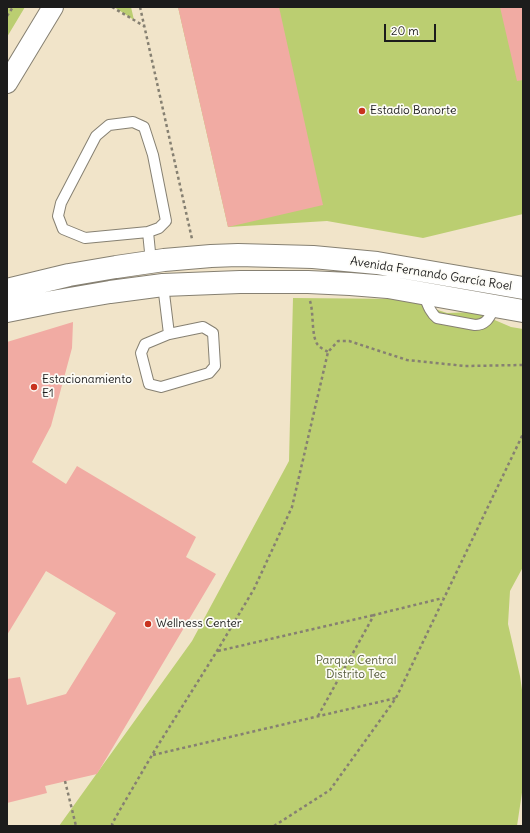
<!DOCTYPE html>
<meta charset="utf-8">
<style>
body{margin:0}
#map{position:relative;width:530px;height:833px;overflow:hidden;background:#f1e4c9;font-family:Delius,sans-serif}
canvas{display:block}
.frame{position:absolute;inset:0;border:8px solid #1c1c1c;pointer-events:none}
.scale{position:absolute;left:384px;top:24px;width:52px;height:18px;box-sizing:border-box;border:2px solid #1c1c1c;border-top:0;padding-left:5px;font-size:12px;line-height:14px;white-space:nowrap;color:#1c1c1c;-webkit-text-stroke:3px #fdfcf7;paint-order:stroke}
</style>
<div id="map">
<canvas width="530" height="833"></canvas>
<div class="frame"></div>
<div class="scale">20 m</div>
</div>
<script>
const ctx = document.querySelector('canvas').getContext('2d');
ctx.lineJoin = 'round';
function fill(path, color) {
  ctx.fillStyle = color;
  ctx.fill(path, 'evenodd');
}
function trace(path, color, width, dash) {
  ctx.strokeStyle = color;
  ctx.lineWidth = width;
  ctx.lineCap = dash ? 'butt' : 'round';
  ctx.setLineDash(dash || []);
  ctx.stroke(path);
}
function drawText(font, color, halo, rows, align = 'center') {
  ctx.font = font + ' Delius,sans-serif';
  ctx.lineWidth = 3.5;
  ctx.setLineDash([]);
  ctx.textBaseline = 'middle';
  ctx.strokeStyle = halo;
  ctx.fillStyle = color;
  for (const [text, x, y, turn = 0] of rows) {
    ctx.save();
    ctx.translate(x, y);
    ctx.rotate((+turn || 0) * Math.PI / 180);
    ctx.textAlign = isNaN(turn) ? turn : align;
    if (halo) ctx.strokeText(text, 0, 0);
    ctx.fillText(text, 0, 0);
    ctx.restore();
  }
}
fill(new Path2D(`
 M7 7H25L7 37Z
 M114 7H131L134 20Z
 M178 7H523V214L423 238 327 221 228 227Z
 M293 298 404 299 447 313 476 312 511 327 523 329V567L510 591 508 624 520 676 523 697V786L517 826H59L192 641 289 461Z`), '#bbce71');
fill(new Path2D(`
 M178 7H279L323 205 228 227Z
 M500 7H523V80L517 81Z
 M73 322 72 348 51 426 32 462 66 484 77 466 196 537 186 557 216 574 97 774 45 786 47 793 7 803V679L20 677 27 705 66 694 116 613 46 571 7 635V342Z`), '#f1aba3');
const service = new Path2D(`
 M133 122 144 127 153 155 166 221 159 228 148 232 85 238 63 229 58 216 61 203 96 136 109 125Z
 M148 232 151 262
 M163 285 169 334
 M423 293C427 302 429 312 437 318L475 325C488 325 490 315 496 305
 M203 327 213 333 215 366 209 373 161 387 149 384 141 353 145 344 169 334Z`);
const minor = new Path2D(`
 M7 83 53 7`);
const tertiary = new Path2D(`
 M7 290 69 275 116 267 164 260 211 256 238 255 313 257 377 263 523 288
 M7 311 52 302 110 292 163 285 240 282H308L350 284 388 287 523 311`);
trace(service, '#868072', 12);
trace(minor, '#868072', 22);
trace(tertiary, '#868072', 24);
trace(new Path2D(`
 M112 7 144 26
 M140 7 192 239
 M7 16 13 7
 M310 301C314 313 311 337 318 345 320 348 325 350 328 352
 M218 651 374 615
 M318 716 374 615 443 598
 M153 755 396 698
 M65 781 76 826
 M113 826 112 824 121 808 155 750 217 651 254 589 292 507 328 352 338 341H349L407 360 465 366 523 365
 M274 826 330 790 396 698 523 434`), '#868072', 2.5, [3, 3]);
trace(service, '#fff', 10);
trace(minor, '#fff', 20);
trace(tertiary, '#fff', 22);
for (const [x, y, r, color] of [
 [362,111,4,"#c8321e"],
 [34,387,4,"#c8321e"],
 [148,624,4,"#c8321e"]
]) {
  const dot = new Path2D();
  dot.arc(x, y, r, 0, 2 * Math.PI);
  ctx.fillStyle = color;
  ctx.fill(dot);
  trace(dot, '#fdfcf7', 1.5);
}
drawText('12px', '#1c1c1c', '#fdfcf7', [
 ["Estadio Banorte",370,111],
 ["Estacionamiento",42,380],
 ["E1",42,394],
 ["Wellness Center",156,624]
], 'left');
drawText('12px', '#1c1c1c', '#fdfcf7', [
 ["Avenida Fernando García Roel",431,274,9]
]);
drawText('12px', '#545a3a', '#fdfcf7', [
 ["Parque Central",356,661],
 ["Distrito Tec",356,675]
]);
</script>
